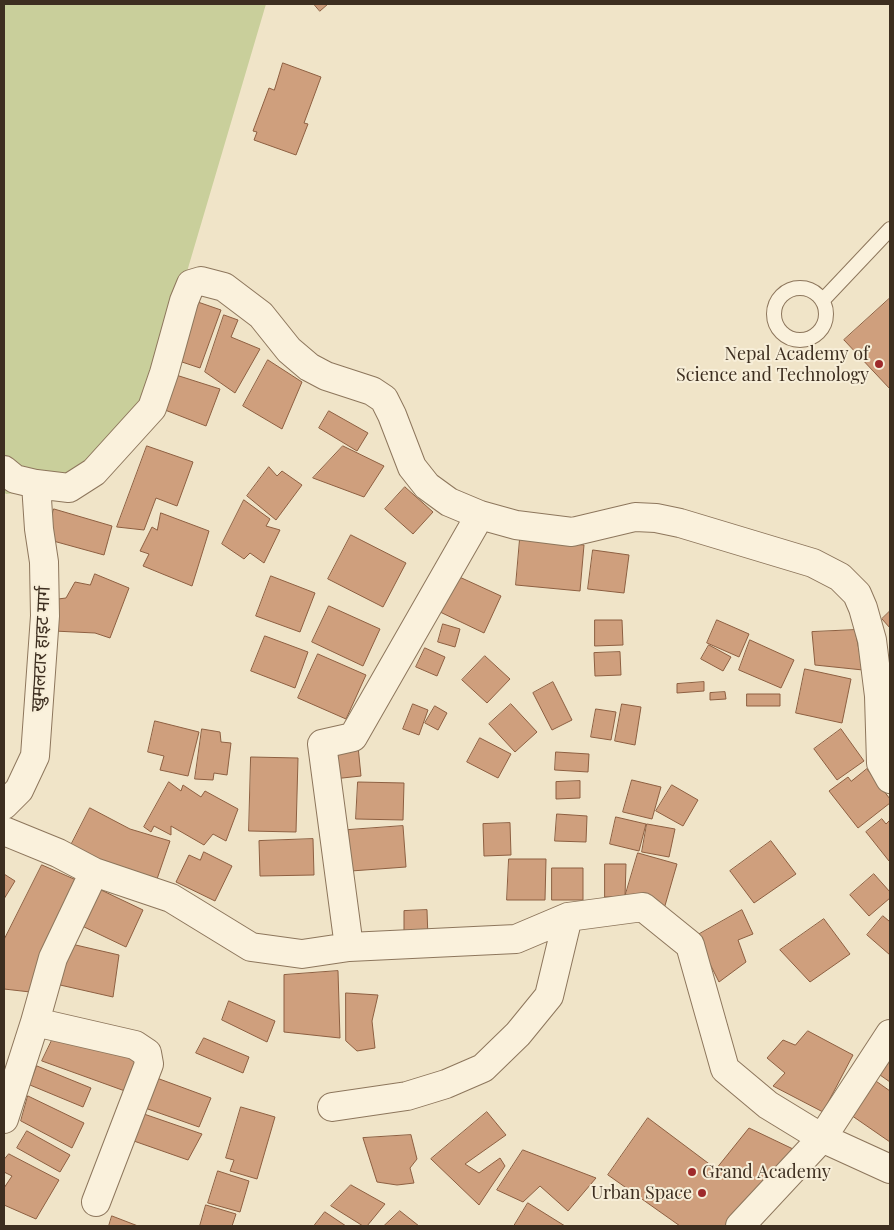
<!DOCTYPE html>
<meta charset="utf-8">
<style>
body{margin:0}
#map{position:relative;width:894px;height:1230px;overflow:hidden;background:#f0e4c8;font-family:"Playfair Display",serif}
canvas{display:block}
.frame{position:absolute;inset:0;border:5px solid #3d2e20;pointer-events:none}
</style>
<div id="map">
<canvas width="894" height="1230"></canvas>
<div class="frame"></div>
</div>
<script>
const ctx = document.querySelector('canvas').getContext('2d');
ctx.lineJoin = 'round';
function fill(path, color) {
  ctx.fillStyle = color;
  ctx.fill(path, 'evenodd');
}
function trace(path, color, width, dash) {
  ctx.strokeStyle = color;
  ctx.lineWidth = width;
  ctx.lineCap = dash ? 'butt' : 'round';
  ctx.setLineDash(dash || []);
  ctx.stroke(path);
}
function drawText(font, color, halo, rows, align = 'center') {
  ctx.font = font + ' "Playfair Display","Noto Sans Devanagari",serif';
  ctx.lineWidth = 4;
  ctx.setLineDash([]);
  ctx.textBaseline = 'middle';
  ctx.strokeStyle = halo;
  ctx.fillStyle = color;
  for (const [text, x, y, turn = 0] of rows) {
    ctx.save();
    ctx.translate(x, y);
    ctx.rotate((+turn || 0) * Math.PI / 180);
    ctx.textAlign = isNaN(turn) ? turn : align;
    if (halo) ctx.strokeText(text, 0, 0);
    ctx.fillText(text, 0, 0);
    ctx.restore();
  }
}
fill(new Path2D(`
 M4 4H266L186 275 154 401 68 488 6 494 4 492Z`), '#c9cf9b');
const building = new Path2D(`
 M314 4H328L320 11Z
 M283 63 321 77 304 123 308 124 296 155 254 140 257 132 253 131 269 88 274 90Z
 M890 298V389L844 340Z
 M192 300 221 310 200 368 173 359Z
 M224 315 238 320 231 337 260 349 235 393 205 372Z
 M268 360 302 382 282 429 243 406Z
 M176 375 220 389 206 426 165 410Z
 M329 411 368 433 357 451 319 428Z
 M147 446 193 462 177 506 156 498 144 530 117 527Z
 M343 446 384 466 364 497 313 478Z
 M269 467 277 476 282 471 302 485 276 520 247 496Z
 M405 487 433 512 413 534 385 509Z
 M244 500 270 519 266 526 280 530 264 563 250 553 244 559 222 544Z
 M54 509 112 526 104 555 46 539Z
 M161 513 209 531 192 586 143 566 149 554 140 551 152 527 157 530Z
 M351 535 406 563 383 607 328 579Z
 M520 539 584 545 580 591 516 585Z
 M593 550 629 555 624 593 588 589Z
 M95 574 129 588 110 638 95 633 54 631 58 599 66 598 75 582 90 585Z
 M455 575 501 596 484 633 438 611Z
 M271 576 315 593 300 632 256 616Z
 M329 606 380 629 363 666 312 642Z
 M890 611V628L882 619Z
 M595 620H622L623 645 595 646Z
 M717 620 749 634 739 657 707 643Z
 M443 624 460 629 455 647 438 642Z
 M855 630 863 670 815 665 812 632Z
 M265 636 308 652 295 688 251 671Z
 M750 640 794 660 781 688 739 670Z
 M709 645 731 657 723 671 701 659Z
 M425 648 445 657 437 676 416 667Z
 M620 652 621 675 595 676 594 653Z
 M318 654 366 675 346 719 298 698Z
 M485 656 510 679 487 703 462 680Z
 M805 669 851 679 842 723 796 713Z
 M553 682 572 720 552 730 533 693Z
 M704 682V691L677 693V684Z
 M725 692 726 699 710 700V693Z
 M747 694H780V706H747Z
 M413 704 428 710 419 735 403 729Z
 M511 704 537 732 515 752 489 724Z
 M622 704 641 707 635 745 615 741Z
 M435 706 447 713 438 730 425 723Z
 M596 709 616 712 611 740 591 737Z
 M155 721 199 732 188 776 160 770 164 756 148 752Z
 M202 729 220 732 221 742 231 743 227 775 214 773 213 780 195 779Z
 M841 729 864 761 837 780 814 749Z
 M480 738 511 754 498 778 467 762Z
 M358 746 361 776 333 779 329 750Z
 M556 752 589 754 588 772 555 770Z
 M251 757 298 758 296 832 249 831Z
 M867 769 890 799V803L858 828 829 791 848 777 851 781Z
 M632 780 661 787 652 819 623 812Z
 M580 781V798L556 799V782Z
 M169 782 181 791 183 785 201 797 205 791 238 809 226 841 213 834 204 845 171 826V835L154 826 151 832 144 827Z
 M358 782 404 783 403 820 356 819Z
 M672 785 698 800 683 826 656 811Z
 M90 808 130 829 170 841 157 879 115 869 68 851Z
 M557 814 587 816 586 842 555 841Z
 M616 817 646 824 639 851 610 844Z
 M882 819 886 824 890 820V860L889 861 866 832Z
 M510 823 511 855 484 856 483 824Z
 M647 824 675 829 669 857 642 852Z
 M403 826 406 867 351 871 348 830Z
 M313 839 314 875 260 876 259 841Z
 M771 841 796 874 754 903 730 871Z
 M204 852 232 866 215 901 176 882 189 855 200 860Z
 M638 853 677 864 664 909 625 897Z
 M509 859H546L545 900H507Z
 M605 864H626L625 897H605Z
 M42 865 83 883 39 993 4 989V940Z
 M552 868H583V900H552Z
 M4 874 15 881 4 899Z
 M874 874 890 892V898L869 916 850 895Z
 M99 889 143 910 126 947 80 925Z
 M427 910 428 939 404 940V911Z
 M742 910 753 934 738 940 746 962 719 982 696 936Z
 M883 916 889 921 890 919V955L867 935Z
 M824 919 850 954 810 982 780 950Z
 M67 943 119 955 113 997 60 985Z
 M338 971 340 1038 284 1032V975Z
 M346 993 378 995 372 1021 375 1048 357 1051 346 1041Z
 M229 1001 275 1021 267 1042 222 1020Z
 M808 1031 853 1055 823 1112 773 1086 785 1073 767 1058 783 1040 795 1045Z
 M56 1032 142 1062 136 1095 42 1061Z
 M204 1038 249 1057 243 1073 196 1053Z
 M890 1061V1082L880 1075Z
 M37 1066 91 1088 83 1107 30 1085Z
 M154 1077 211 1098 199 1127 145 1108Z
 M873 1079 890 1091V1142L848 1113Z
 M28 1096 84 1123 72 1148 21 1121Z
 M241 1107 275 1117 257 1179 230 1171 234 1160 226 1158Z
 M487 1112 506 1135 465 1164 479 1173 500 1158 505 1166 479 1205 431 1159Z
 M141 1113 202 1134 188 1160 131 1140Z
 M648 1118 716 1169 749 1128 793 1149 729 1226H680L608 1175Z
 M27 1131 70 1155 60 1172 17 1148Z
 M411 1135 417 1159 410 1168 414 1183 397 1185 377 1182 363 1138Z
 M523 1150 596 1178 568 1211 540 1186 523 1202 497 1190Z
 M9 1154 59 1180 36 1219 4 1205V1188L12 1176 4 1172V1160Z
 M218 1171 249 1181 240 1212 208 1203Z
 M351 1185 385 1204 367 1226H363L331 1206Z
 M528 1203 565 1226H514Z
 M206 1205 236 1214 232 1226H200Z
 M400 1211 419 1226H384Z
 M325 1212 346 1226H314Z
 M112 1216 138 1226H109Z`);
fill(building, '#cf9f7d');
trace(building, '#8d5f41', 1);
const lane = new Path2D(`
 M774 314a26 26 0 1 1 52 0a26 26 0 1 1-52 0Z
 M823 300 890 229`);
const street = new Path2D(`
 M4 470 15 479 36 484 69 488 94 472 152 408 164 373 184 301 191 284 201 281 224 287 261 315 289 350 309 367 326 376 372 391 384 399 392 415 412 467 427 486 449 502 480 515 516 525 572 532 635 517 656 518 680 523 813 563 840 577 857 594 863 608 872 640 879 696 881 763 890 779
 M4 805 19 790 35 756 45 616 44 562 39 529 36 484
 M4 831 58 853 94 872 171 898 251 947 302 954 349 947 516 939 568 917 643 907 690 945 725 1069 768 1105 822 1138 890 1169
 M349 947 322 744 353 737 480 515
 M35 1022 135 1045 147 1053 149 1064 96 1202
 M332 1107 407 1096 446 1084 483 1068 518 1034 549 996 568 917
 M4 1119 35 1022 53 958 94 872
 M740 1226 822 1138 890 1034`);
trace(lane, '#8d765c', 16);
trace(street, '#8d765c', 30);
trace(lane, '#faf1dc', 14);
trace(street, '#faf1dc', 28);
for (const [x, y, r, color] of [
 [879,364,5,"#9e2a2b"],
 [692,1172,5,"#9e2a2b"],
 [702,1193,5,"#9e2a2b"]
]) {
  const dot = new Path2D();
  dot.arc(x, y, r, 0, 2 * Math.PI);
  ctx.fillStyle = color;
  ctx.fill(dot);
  trace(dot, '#f7eed8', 2);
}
drawText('18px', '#3d2e20', '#f7eed8', [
 ["Nepal Academy of",869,354],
 ["Science and Technology",869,375],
 ["Grand Academy",702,1172,"left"],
 ["Urban Space",692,1193]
], 'right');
drawText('18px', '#3d2e20', '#f7eed8', [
 ["खुमलटार हाइट मार्ग",41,649,-87]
]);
</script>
